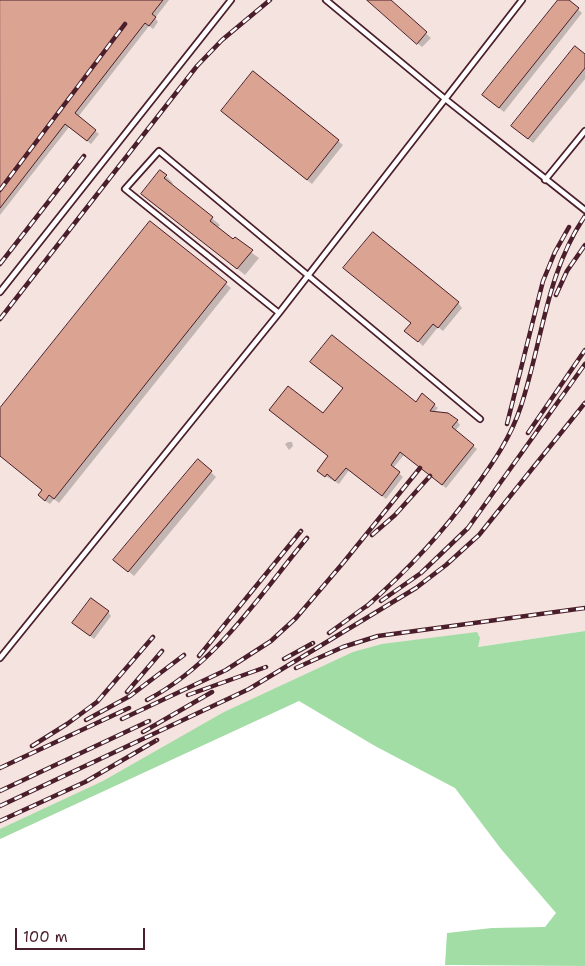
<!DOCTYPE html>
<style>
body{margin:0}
#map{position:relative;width:585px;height:966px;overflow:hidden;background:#fff;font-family:"Shantell Sans",sans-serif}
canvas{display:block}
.scale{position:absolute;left:15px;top:928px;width:130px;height:22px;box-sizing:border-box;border:2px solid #4a1f2b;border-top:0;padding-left:6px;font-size:15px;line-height:18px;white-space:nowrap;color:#4a1f2b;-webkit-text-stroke:4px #fff;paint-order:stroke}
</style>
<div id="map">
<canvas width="585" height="966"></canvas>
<div class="scale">100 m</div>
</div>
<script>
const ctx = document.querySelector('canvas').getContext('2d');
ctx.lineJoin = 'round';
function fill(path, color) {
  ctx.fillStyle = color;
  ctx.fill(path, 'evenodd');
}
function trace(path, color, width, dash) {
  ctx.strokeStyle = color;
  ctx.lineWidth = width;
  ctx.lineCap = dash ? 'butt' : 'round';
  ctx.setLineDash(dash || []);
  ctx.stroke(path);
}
fill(new Path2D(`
 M0 0H585V631L384 661 0 839Z`), '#f4e3de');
fill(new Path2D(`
 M585 631V966L445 965 447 933 492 928 545 927 556 913 501 849 455 788 375 746 299 701 0 839V829L103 781 224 712 353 652 382 644 477 632 480 638 478 647Z`), '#a1dda4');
fill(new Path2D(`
 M0 0H169L155 18 158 22 153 29 149 26 78 117 99 134 91 144 69 127 0 215Z
 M368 0H389L431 38 422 47Z
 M559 0H567L582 13 504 112 489 100Z
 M585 55V79L533 143 517 130Z
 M227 116 338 141 343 145 312 184Z
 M166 176 173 183 171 185 220 225 217 228 259 258 245 275 143 194Z
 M151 223 231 288 59 503 54 499 50 504 44 500V490L0 455V410Z
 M458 303 462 308 443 331 438 327 423 346 411 335Z
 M422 395 438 408 434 412 457 421 460 425 455 431 477 449 446 488 404 455 393 468 403 477 386 499 349 470 339 484 322 474 330 457 323 415 416 403Z
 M288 442H292L293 446 289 450 285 444Z
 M198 460 216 477 134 576 120 564Z
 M108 612 111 616 94 639 77 626Z`), '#0003');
const building = new Path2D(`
 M0 0H163L152 14 156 17 149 26 145 23 75 113 96 130 87 141 65 124 0 208Z
 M367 0H391L427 32 417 44Z
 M558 0H569L579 8 499 108 482 95Z
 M575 46 585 54V68L528 139 511 126Z
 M253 71 339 140 307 180 221 111Z
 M160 170 167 175 164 178 213 217 210 221 233 239 235 237 253 250 237 269 141 194Z
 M150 221 227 282 54 499 49 495 45 501 38 495 42 490 0 456V408Z
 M373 232 459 302 438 328 433 324 418 342 404 331 411 323 343 268Z
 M332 335 416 402 422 393 435 404 430 411 448 413 458 420 452 427 474 445 442 485 400 452 391 465 400 472 382 496 346 468 335 481 327 474 325 477 317 471 328 456 269 410 288 386 323 413 343 388 310 362Z
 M198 459 212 471 128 572 113 560Z
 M91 598 109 611 90 636 72 623Z`);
fill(building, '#daa392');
trace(building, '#4a1f2b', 1);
const service = new Path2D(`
 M326 0 444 98 585 210
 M545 180 585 131
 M0 292 231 0
 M279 313 125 189 159 151 480 419
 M0 658 279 313 522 0`);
trace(service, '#4a1f2b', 8);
trace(service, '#fff', 4.5);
const rail = new Path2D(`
 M0 190 125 24
 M0 264 84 156
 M556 295 567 271 585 245
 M0 319 197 66 222 40 270 0
 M507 424 543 281 555 252 569 227
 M528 433 585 350
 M372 535 395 515 430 476
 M381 601 421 573 468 528 585 364
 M367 606C409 569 442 534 474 489 493 463 511 437 521 406 542 343 546 273 585 216
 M329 633 372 602
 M199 656 301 531
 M284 659 313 643
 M296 668 343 647 378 636 585 608
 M127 692 162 651
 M188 695 266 667
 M147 700C216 664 259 596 307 538
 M122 719 226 670 271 641 296 618 343 563 420 468
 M86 720 130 696 184 655
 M143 732 212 692
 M32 746 67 724 97 702 153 637
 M0 768 129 708
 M0 791 149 721
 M0 806 249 689 416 588 446 565 479 535 585 403
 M0 821 85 782 157 740`);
trace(rail, '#4a1f2b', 4.5);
trace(rail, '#fff', 2.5, [8]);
</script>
